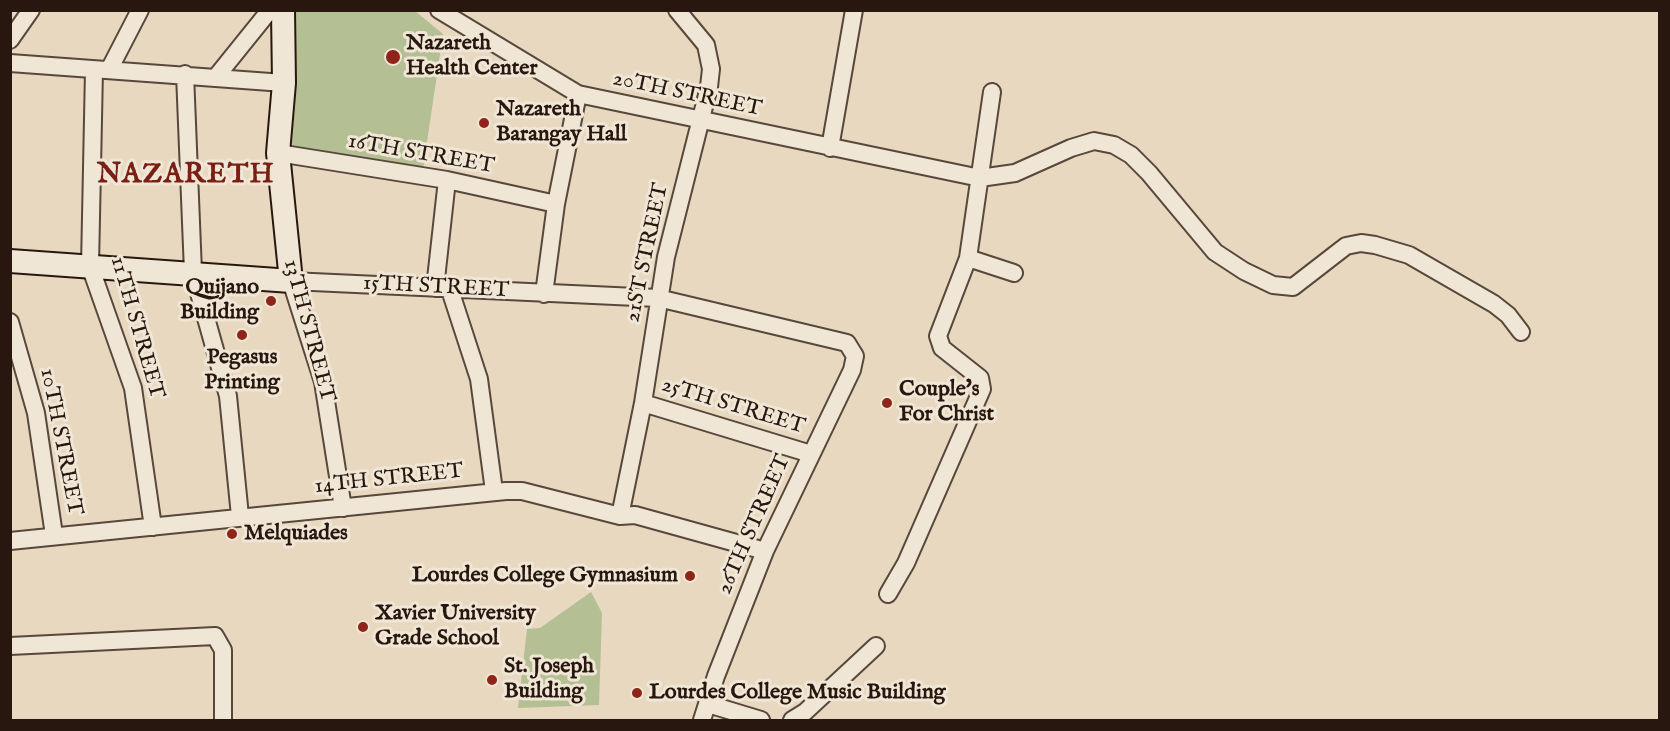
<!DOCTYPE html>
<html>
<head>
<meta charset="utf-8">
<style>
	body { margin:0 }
	#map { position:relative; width:1670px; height:731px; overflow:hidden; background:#e7d8bf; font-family:"IM FELL English",serif }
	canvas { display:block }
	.frame { position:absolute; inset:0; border:12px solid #28170f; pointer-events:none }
</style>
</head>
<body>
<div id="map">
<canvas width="1670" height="731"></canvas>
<div class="frame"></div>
</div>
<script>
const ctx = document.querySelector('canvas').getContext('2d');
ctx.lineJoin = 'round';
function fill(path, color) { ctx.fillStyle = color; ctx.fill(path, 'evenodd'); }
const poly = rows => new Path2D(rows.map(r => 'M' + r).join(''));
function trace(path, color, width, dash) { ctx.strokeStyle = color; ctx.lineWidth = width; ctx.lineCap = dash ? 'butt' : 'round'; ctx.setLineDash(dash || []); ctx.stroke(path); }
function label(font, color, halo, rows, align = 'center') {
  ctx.font = font + ' "IM FELL English",serif'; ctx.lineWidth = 6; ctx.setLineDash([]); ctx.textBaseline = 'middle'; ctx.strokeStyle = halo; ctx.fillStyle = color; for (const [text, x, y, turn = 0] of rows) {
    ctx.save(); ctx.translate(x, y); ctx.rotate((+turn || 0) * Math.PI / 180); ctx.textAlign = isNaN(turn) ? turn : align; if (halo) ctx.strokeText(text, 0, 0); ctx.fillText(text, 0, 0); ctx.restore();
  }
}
const green = poly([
	[292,11,415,11,443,34,423,169,292,147],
	[591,592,602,613,599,705,518,708,527,629,540,628]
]);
const street = poly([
	[439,10,578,94,980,178,1015,173,1071,148,1094,141,1114,145,1131,155,1149,173,1215,252,1244,271,1273,285,1293,287,1346,246,1361,243,1375,245,1409,255,1494,304,1508,315,1521,332],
	[10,40,31,10],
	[10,63,284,83],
	[94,70,90,266,133,388,153,527],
	[109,70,140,10],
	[185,74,193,272,228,396,240,516],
	[216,77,270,10],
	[830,148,854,10],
	[278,153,447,180,556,204],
	[968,258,1014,273],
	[435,288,447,180],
	[450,290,479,379,494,491],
	[544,294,556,204,578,94],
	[10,322,36,413,54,535],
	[643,403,811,454],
	[343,508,323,382,291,281,658,298,847,343,855,356,852,370,765,551,716,676,702,720],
	[620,516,643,403,666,257,709,87,711,69,706,45,677,10],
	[10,541,506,491,522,491,620,516,635,515,765,551],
	[888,594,906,563,982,389,980,378,942,348,938,336,968,258,992,92],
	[10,646,215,636,223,650,223,720],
	[708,704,761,720],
	[792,720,805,712,876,646]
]);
const secondary = poly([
	[10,261,291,281,278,153,284,83,283,10]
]);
const markers = [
	[393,57,8,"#8f2418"],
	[484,123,6,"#8f2418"],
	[271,301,6,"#8f2418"],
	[242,335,6,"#8f2418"],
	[887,403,6,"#8f2418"],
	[232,534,6,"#8f2418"],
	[690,576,6,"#8f2418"],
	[363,627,6,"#8f2418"],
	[492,680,6,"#8f2418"],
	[637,693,6,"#8f2418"]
];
const poiNames = [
	["Nazareth",406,44],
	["Health Center",406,69],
	["Nazareth",496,110],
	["Barangay Hall",496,135],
	["Quijano",259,288,"right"],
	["Building",259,313,"right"],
	["Pegasus",242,358,"center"],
	["Printing",242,383,"center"],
	["Couple's",899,390],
	["For Christ",899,415],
	["Melquiades",244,534],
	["Lourdes College Gymnasium",678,576,"right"],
	["Xavier University",375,614],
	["Grade School",375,639],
	["St. Joseph",504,667],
	["Building",504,692],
	["Lourdes College Music Building",649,693]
];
const streetNames = [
	["20TH STREET",687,95,12],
	["16TH STREET",421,155,10],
	["21ST STREET",648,253,-78],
	["15TH STREET",436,288,3],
	["11TH STREET",136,328,74],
	["13TH STREET",308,331,75],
	["25TH STREET",733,407,17],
	["10TH STREET",60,442,79],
	["14TH STREET",389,480,-6],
	["26TH STREET",755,525,-66]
];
const districtNames = [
	["NAZARETH",186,176]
];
fill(green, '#b4bf93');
trace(street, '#58473b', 20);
trace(secondary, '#28170f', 26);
trace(street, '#efe6d5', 16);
trace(secondary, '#efe6d5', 22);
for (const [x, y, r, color] of markers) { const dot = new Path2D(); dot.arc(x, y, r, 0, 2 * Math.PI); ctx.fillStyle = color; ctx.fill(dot); trace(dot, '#efe6d5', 2); }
label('bold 22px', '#28170f', '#efe6d5', poiNames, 'left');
label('22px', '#28170f', '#efe6d5', streetNames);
ctx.letterSpacing = '1.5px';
label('bold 28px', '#7a1f14', '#efe6d5', districtNames);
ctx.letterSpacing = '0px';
</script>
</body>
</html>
